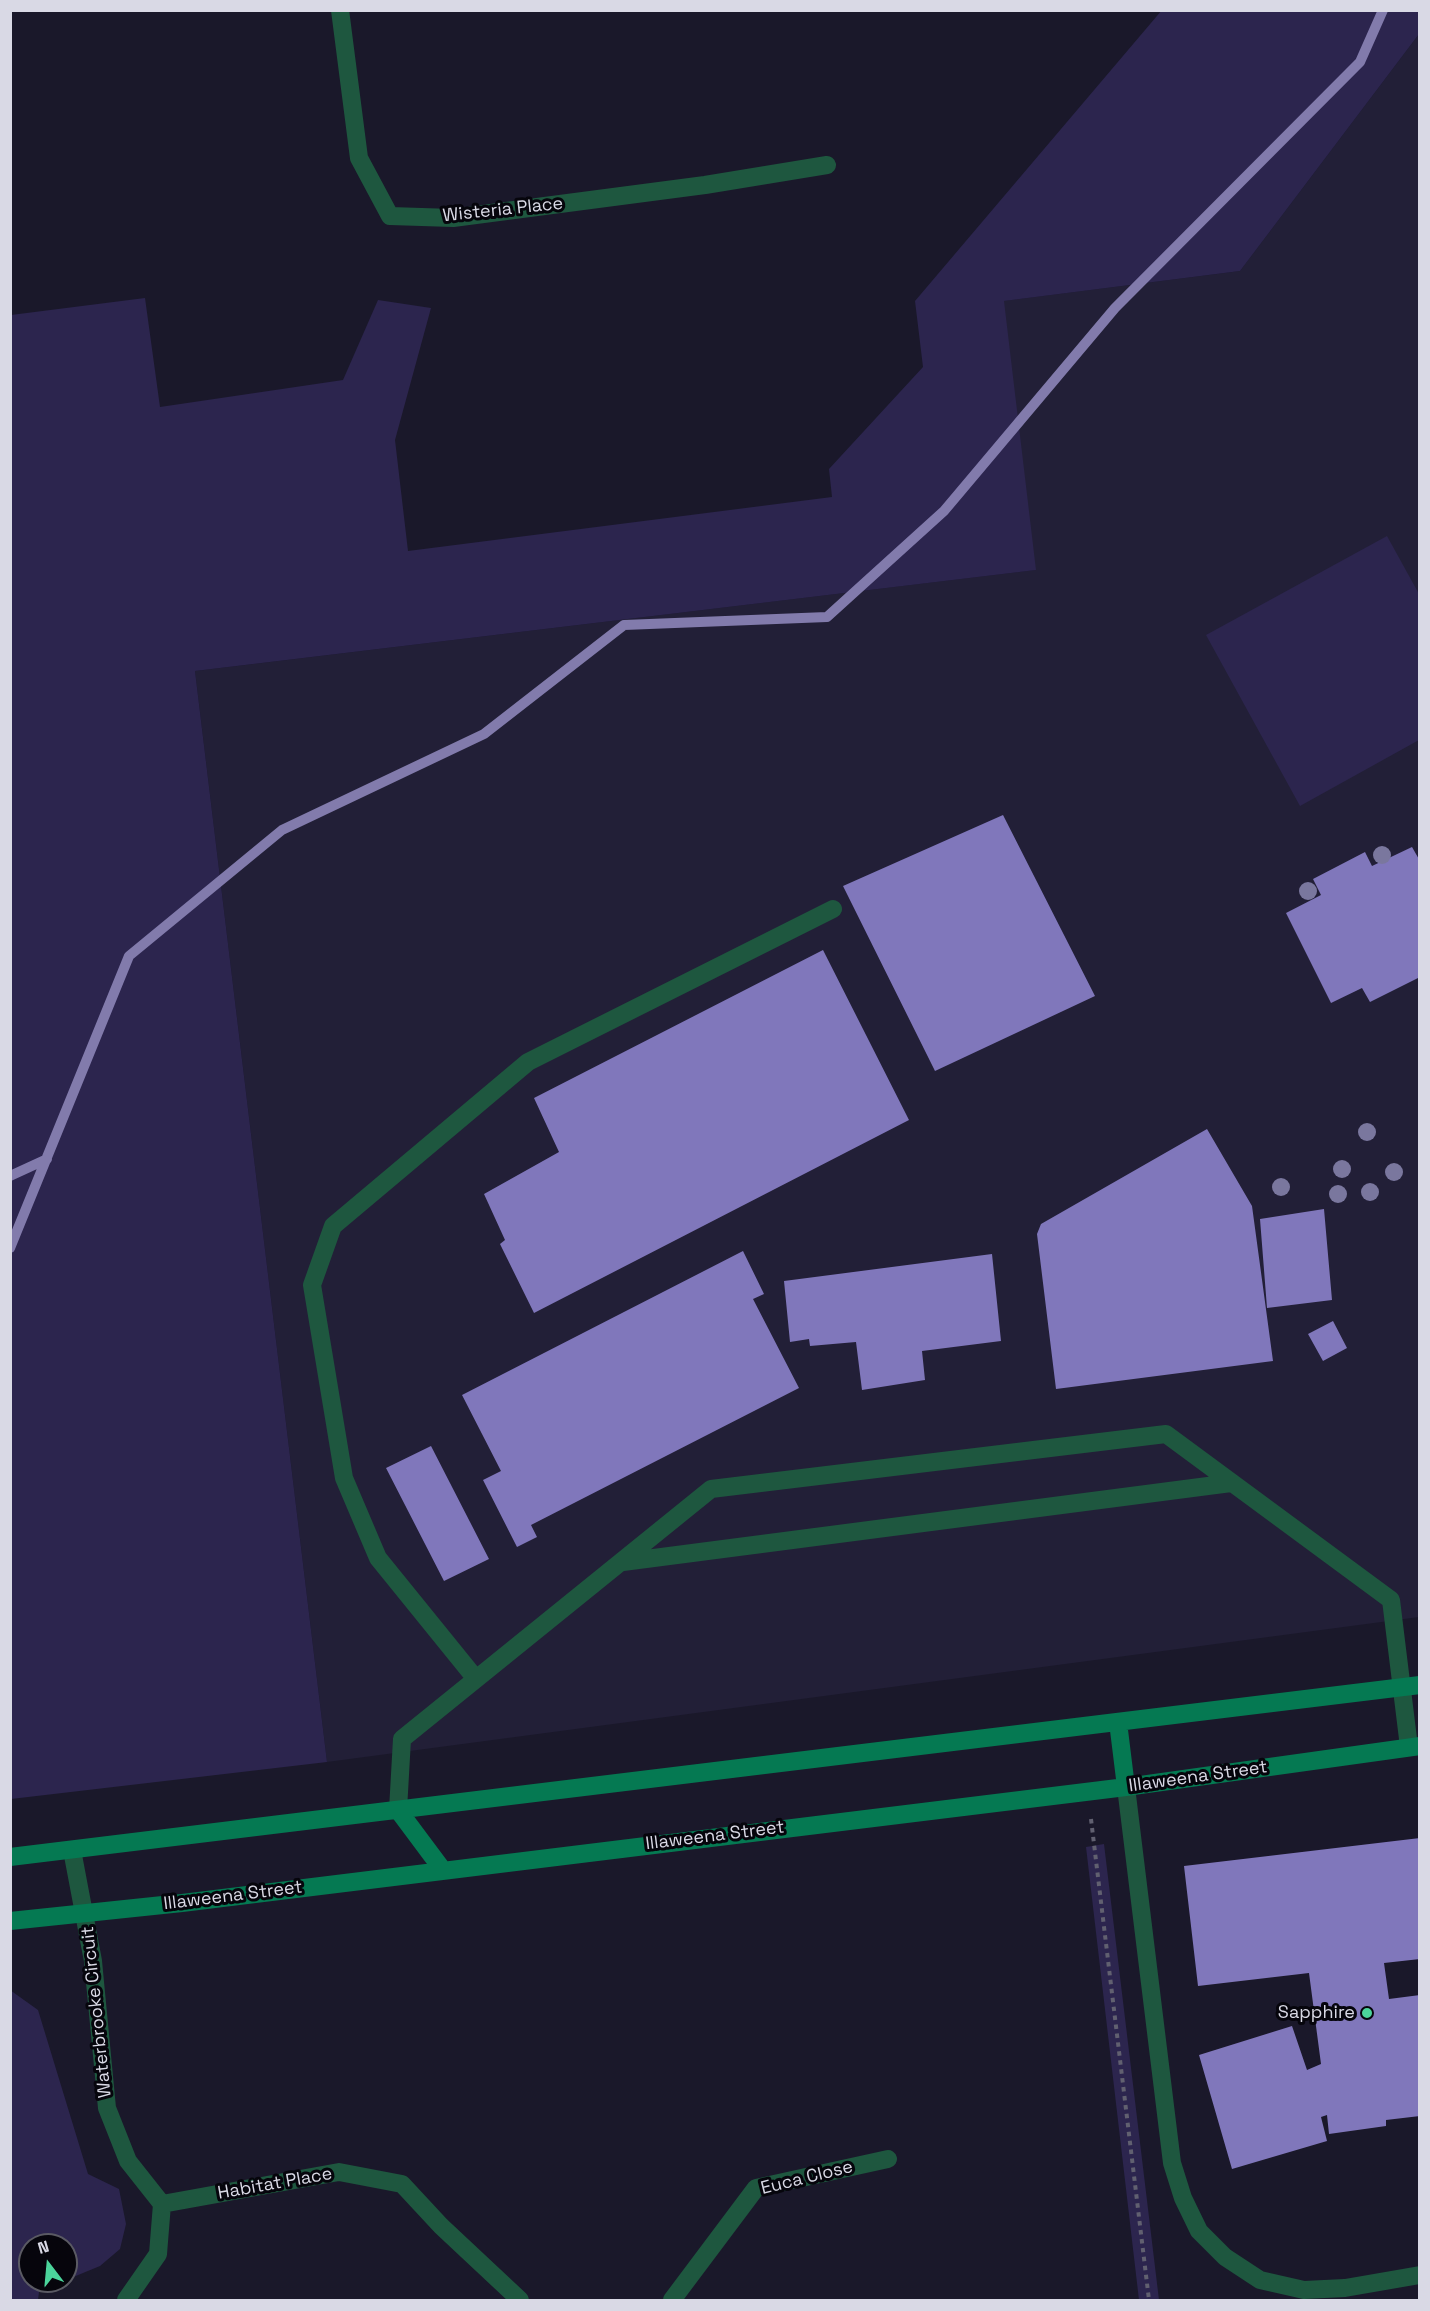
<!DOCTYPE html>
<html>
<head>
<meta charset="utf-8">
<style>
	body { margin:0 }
	#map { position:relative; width:1430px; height:2311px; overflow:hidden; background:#1a182a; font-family:"Space Grotesk",sans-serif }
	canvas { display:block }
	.frame { position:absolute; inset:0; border:12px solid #d9d9e5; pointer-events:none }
	.north { position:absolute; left:18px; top:2233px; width:60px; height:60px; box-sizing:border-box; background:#06050c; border:2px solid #5a5a63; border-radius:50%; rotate:344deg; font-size:16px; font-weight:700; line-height:24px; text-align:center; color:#d9d9e5 }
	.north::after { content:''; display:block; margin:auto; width:21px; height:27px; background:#4bd49b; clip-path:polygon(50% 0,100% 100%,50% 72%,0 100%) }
</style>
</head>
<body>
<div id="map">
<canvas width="1430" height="2311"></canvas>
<div class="frame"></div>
<div class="north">N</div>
</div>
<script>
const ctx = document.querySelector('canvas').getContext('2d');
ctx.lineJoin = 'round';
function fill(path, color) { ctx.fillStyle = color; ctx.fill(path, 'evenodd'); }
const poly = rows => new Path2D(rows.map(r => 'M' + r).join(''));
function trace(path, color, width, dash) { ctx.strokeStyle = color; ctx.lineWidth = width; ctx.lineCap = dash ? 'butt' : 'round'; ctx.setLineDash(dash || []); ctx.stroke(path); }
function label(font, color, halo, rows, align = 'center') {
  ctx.font = font + ' "Space Grotesk",sans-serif'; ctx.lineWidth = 6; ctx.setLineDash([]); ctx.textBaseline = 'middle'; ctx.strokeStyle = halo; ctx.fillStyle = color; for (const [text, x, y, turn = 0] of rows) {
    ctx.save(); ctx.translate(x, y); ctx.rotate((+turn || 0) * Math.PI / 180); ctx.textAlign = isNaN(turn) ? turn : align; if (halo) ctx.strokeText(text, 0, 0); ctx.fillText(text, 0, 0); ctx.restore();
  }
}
const built = poly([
	[1419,34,1419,1617,327,1762,195,671,1035,570,1003,301,1240,271]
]);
const green = poly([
	[1162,10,1419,11,1419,34,1240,271,1004,301,1036,570,195,671,327,1762,11,1799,11,315,145,298,160,407,343,380,378,300,431,308,395,440,408,551,832,497,829,469,923,367,915,301],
	[1387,536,1419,594,1419,740,1300,806,1206,635],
	[1104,1844,1159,2300,1139,2300,1086,1847],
	[10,1990,38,2010,88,2174,119,2189,126,2224,120,2249,100,2266,66,2280,66,2245,30,2245,30,2281,64,2281,39,2292,38,2300,11,2300]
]);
const stream = poly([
	[10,1176,47,1159],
	[10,1248,129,956,282,830,484,734,624,625,827,617,944,511,1115,308,1360,62,1383,10]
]);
const building = poly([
	[1003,815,1095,996,935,1071,843,886],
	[1412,847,1420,861,1420,977,1370,1002,1362,988,1331,1003,1286,913,1321,895,1313,879,1365,852,1372,866],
	[823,950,909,1120,534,1313,500,1244,505,1240,484,1194,559,1152,534,1098],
	[1207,1129,1252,1206,1273,1361,1056,1389,1037,1234,1041,1224],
	[1324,1209,1332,1300,1267,1308,1260,1219],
	[743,1251,764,1294,753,1299,799,1388,531,1525,537,1537,517,1547,483,1480,501,1471,462,1395],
	[992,1254,1001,1341,922,1351,925,1380,862,1390,856,1342,810,1346,809,1339,790,1342,784,1281],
	[1333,1321,1347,1348,1323,1361,1308,1334],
	[431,1446,489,1559,444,1581,386,1468],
	[1420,1838,1420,1959,1384,1963,1389,1999,1420,1995,1420,2116,1386,2120,1386,2126,1329,2134,1327,2115,1321,2117,1327,2141,1232,2169,1199,2055,1292,2026,1307,2070,1321,2064,1309,1973,1198,1986,1184,1866]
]);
const path = poly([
	[1091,1819,1149,2300]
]);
const service = poly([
	[623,1562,1231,1483],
	[476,1679,378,1558,344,1478,312,1285,333,1226,528,1062,833,909],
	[1126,1787,1172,2163,1183,2198,1199,2231,1225,2257,1260,2280,1304,2290,1345,2288,1420,2275],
	[398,1810,402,1739,711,1489,1166,1434,1391,1600,1409,1747]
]);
const minor = poly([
	[340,10,359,158,390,216,453,218,705,185,827,165],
	[72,1850,93,1961,107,2108,128,2161,162,2204,158,2254,126,2300],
	[162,2204,339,2172,402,2184,441,2226,520,2300],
	[672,2300,756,2188,888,2159]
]);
const secondary = poly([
	[1118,1722,1126,1787],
	[398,1810,442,1869],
	[10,1857,1420,1685],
	[10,1921,182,1903,1126,1787,1420,1746]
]);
const trees = [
	[1382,855],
	[1308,891],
	[1367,1132],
	[1342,1169],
	[1394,1172],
	[1281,1187],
	[1370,1192],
	[1338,1194]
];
const markers = [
	[1367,2013,6,"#4bd49b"]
];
const streetNames = [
	["Wisteria Place",503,210,-6],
	["Illaweena Street",1198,1777,-8],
	["Illaweena Street",715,1836,-7],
	["Illaweena Street",233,1896,-7],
	["Waterbrooke Circuit",97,2012,-96],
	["Euca Close",807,2178,-14],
	["Habitat Place",275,2184,-10]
];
const poiNames = [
	["Sapphire",1355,2013]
];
fill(built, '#221f37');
fill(green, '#2c254e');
trace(stream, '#827bac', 10);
fill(building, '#8077bb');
trace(path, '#616070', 4, [4.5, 4.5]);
trace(service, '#1e573f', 18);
trace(minor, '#1e573f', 18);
trace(secondary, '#057952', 18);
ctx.fillStyle = '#7a779e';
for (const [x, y] of trees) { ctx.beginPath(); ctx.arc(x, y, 9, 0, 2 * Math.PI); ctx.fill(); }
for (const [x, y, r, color] of markers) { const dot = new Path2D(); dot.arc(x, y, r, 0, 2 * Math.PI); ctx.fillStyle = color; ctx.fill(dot); trace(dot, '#06050c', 2); }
label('18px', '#d9d9e5', '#06050c', streetNames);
label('18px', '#d9d9e5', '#06050c', poiNames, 'right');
</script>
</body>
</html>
